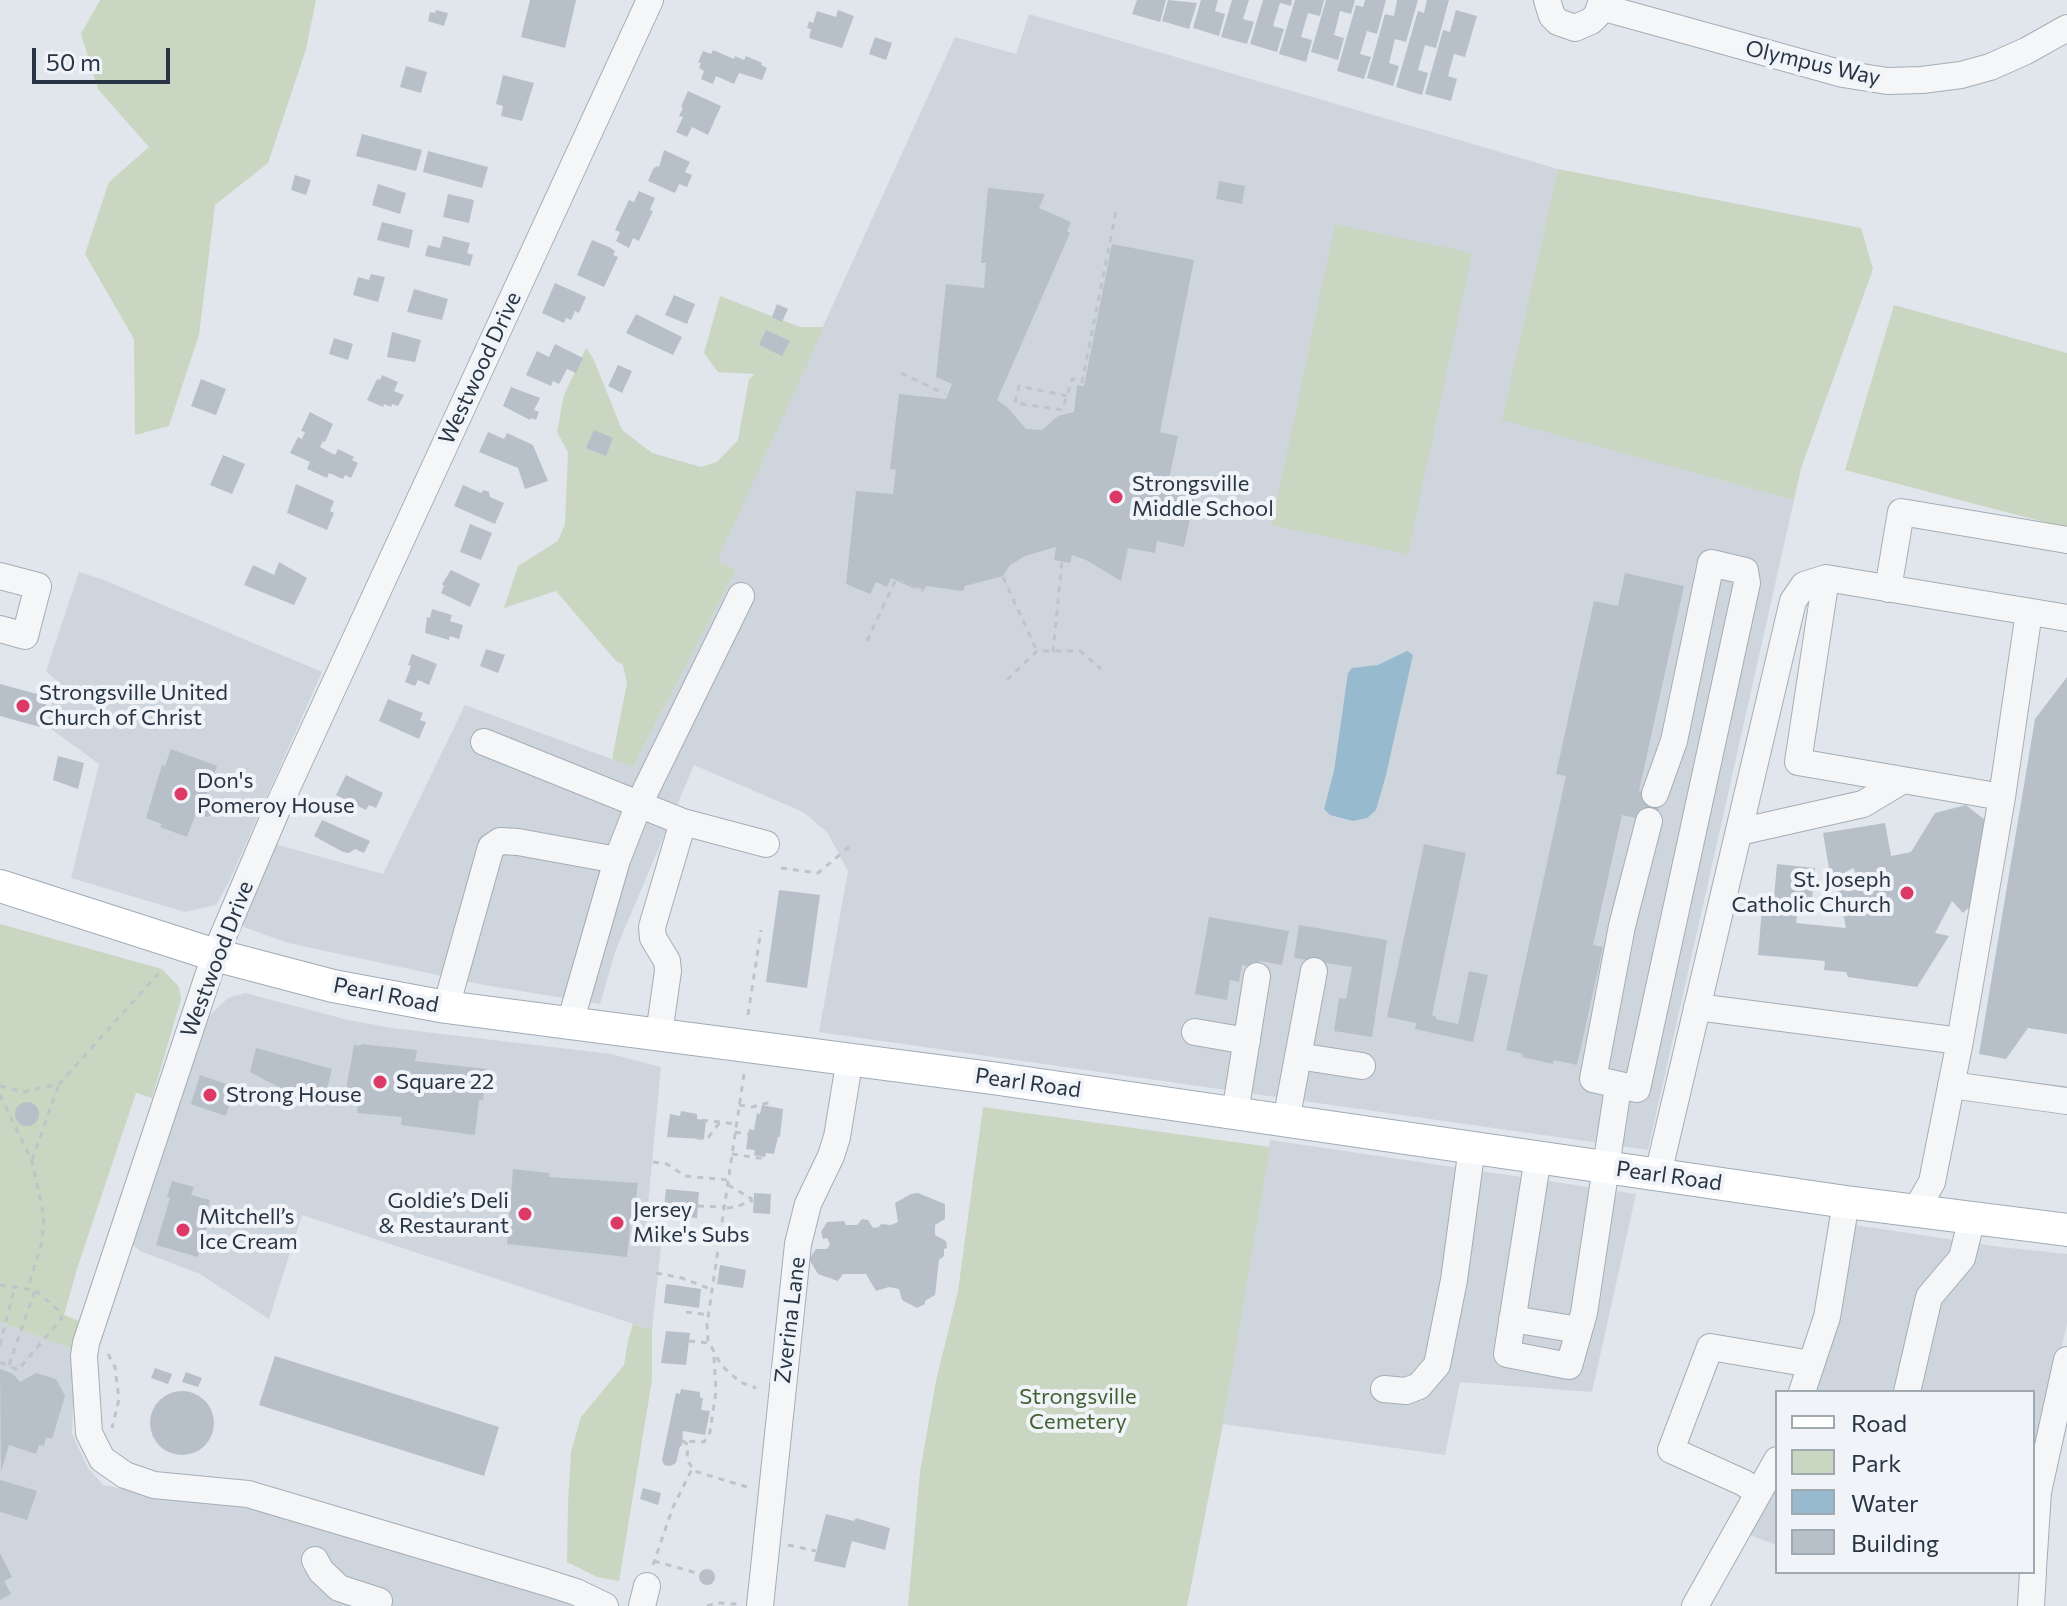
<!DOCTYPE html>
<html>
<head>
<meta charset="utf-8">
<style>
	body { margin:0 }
	#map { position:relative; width:2067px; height:1606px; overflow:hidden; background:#e0e6eb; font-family:Commissioner,sans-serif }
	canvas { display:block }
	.legend { position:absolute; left:1775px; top:1390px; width:260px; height:184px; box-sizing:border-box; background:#f0f4f8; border:2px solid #a0a8b0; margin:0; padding:10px 14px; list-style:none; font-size:24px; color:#273544 }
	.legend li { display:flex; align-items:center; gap:16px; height:40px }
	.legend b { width:40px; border:2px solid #a0a8b0 }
	.scale { position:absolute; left:32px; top:48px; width:138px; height:36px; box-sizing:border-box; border:4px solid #273544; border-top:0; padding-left:10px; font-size:24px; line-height:28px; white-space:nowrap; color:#273544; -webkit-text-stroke:6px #f0f4f8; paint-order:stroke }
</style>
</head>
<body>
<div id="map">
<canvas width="2067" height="1606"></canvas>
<ul class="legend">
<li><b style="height:10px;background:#fff"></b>Road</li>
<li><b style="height:22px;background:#c9d6c1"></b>Park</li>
<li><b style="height:22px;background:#98bace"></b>Water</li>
<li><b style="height:22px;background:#b7c0c9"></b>Building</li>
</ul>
<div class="scale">50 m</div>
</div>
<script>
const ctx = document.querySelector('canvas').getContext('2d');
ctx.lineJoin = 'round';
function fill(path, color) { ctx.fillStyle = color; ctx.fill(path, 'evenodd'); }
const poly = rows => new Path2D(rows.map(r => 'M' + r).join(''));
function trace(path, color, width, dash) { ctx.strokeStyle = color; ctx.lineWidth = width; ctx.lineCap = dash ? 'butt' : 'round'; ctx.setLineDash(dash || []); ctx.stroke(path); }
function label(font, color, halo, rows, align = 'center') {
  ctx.font = font + ' Commissioner,sans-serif'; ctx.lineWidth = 8; ctx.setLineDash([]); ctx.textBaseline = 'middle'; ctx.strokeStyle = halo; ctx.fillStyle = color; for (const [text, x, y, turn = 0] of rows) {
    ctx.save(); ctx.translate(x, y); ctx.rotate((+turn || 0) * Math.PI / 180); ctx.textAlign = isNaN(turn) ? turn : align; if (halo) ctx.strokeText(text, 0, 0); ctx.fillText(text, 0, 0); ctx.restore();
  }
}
const built = poly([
	[1029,14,1558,169,1503,419,1794,500,1648,1150,819,1032,848,871,827,832,803,812,694,765,616,949,600,1004,484,985,288,943,244,927,241,915,271,843,383,874,465,705,633,767,736,570,716,561,955,37,1016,54],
	[79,572,104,580,322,672,228,884,216,905,185,912,71,878,99,764,47,726,57,681,46,671],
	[245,993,348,1020,392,1028,611,1054,661,1067,646,1226,663,1228,652,1330,302,1215,269,1319,200,1274,140,1251,132,1244,208,1017,228,998],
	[1270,1140,1636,1194,1592,1392,1460,1382,1445,1455,1223,1424],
	[1855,1225,2000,1247,2067,1254,2067,1324,2040,1439,2033,1437,2033,1392,1811,1392],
	[0,1322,75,1350,72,1434,88,1468,103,1485,150,1494,257,1502,584,1606,0,1606],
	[1777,1474,1777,1545,1746,1534]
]);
const green = poly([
	[100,0,316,0,306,49,268,163,215,205,199,335,169,426,135,435,134,339,85,254,109,182,149,147,98,89,81,34],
	[1558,169,1861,228,1873,269,1801,468,1794,500,1502,420],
	[1335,224,1472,253,1408,554,1272,525],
	[720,296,800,327,824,327,717,561,736,570,633,767,612,759,627,683,623,665,616,661,556,591,504,608,518,566,558,541,565,524,568,452,557,432,564,395,586,348,593,358,622,430,652,453,701,467,717,462,738,440,749,379,755,374,718,372,704,353],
	[1894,305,2067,353,2067,528,1845,470],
	[0,924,162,969,179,987,181,999,152,1098,136,1093,77,1269,64,1315,77,1320,79,1323,75,1350,0,1322],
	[983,1107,1270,1147,1223,1424,1187,1606,908,1606,920,1472,936,1381,958,1291],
	[633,1324,652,1330,652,1380,619,1581,597,1577,567,1562,568,1503,571,1452,581,1417,624,1365,628,1341]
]);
const water = poly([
	[1407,651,1413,655,1386,775,1376,810,1367,818,1353,821,1330,815,1324,809,1334,771,1348,673,1352,668,1378,665]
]);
const building = poly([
	[530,0,576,0,565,48,521,37],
	[1137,0,1166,0,1160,22,1132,14],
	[1168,0,1197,3,1189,29,1162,21],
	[1201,0,1218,0,1215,11,1225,14,1219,36,1193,28],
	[1232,0,1249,0,1243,19,1254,22,1247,44,1221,37],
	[1263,0,1292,0,1291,6,1280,3,1273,26,1284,29,1277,52,1250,44],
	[1295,0,1324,0,1320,16,1308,13,1301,37,1312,40,1306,62,1279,54],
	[1326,0,1355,0,1351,14,1340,11,1334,35,1344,38,1338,60,1311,52],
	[1365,0,1386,0,1377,34,1367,31,1360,54,1371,57,1364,79,1337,71,1356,5,1363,7],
	[1397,0,1418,0,1406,42,1395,39,1389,63,1399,66,1393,86,1367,78,1385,14,1394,16],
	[1427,0,1449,0,1436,48,1425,45,1418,70,1428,73,1422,95,1396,87,1418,11,1424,13],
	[436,10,448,13,444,26,428,21,430,12,435,13],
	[838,10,854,16,842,48,809,38,811,29,807,28,809,21,813,23,817,11,836,17],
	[1456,10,1477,16,1465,57,1454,54,1448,76,1457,79,1451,101,1425,94,1443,30,1450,32],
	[875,37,892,43,886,60,869,54],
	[713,50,734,59,735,56,744,60,746,56,762,63,761,65,767,68,762,80,739,73,734,84,716,76,713,84,701,79,704,71,699,68,701,63,698,62,703,51,711,54],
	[406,66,427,72,421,93,400,87],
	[503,75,534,83,522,121,501,116,503,106,496,104],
	[688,91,721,106,708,135,692,127,687,137,676,132,683,117,679,116,683,108,681,107],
	[362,134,422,150,416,171,356,156],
	[664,150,690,162,685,172,692,175,687,187,679,184,675,193,648,181,653,169,657,166,659,167],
	[428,151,488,167,482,188,423,172],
	[295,175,311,180,306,195,291,190],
	[1219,181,1245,186,1242,204,1216,199],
	[378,184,406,193,400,214,372,205],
	[988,188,1045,194,1039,208,1071,222,1067,231,1070,233,997,400,1007,407,1026,429,1042,430,1058,416,1074,412,1077,385,1084,386,1112,244,1194,260,1160,432,1178,436,1168,484,1196,490,1184,547,1157,541,1155,553,1128,548,1121,581,1086,560,1072,555,1070,563,1054,560,1056,547,1025,556,1010,565,1003,576,965,586,963,591,926,586,925,590,915,587,915,589,891,578,887,587,876,582,870,594,846,584,856,491,893,494,896,470,890,469,899,394,946,399,952,384,936,377,946,284,984,288,986,263,981,263],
	[639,191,655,198,650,210,653,211,639,241,633,238,629,248,616,241,620,232,615,230,629,200,634,202],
	[448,194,474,200,469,223,443,217],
	[382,222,413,230,409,248,377,240],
	[443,236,470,243,467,253,473,255,470,266,425,256,428,245,440,248],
	[592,240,609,247,615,251,613,255,618,257,604,287,577,275],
	[371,274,385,277,378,302,353,295,358,277,369,280],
	[555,283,586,297,579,313,575,311,571,320,566,318,564,323,542,313],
	[414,289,448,299,442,320,407,312],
	[674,295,695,304,687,324,665,315],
	[777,304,788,309,782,322,772,317],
	[636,314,682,337,673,355,626,333],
	[766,330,790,341,782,356,759,345],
	[392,332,421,340,415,362,387,357],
	[334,338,353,344,348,360,329,354],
	[555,344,583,358,576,373,567,369,559,384,553,381,551,386,526,375,537,351,549,357],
	[618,365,632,371,622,393,608,386],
	[382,375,398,382,394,391,404,395,398,406,392,404,391,407,384,404,383,407,367,400,377,379,380,380],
	[201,379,226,389,216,415,191,406],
	[511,387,540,398,534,410,539,412,536,420,531,418,530,420,503,406],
	[310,412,333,424,325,442,323,441,320,447,335,455,338,449,354,457,352,460,358,463,351,478,345,475,343,479,329,473,327,478,307,469,310,462,290,453,298,437,302,439,305,432,301,431],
	[594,430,613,438,606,456,586,448],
	[488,432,504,439,507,433,533,445,548,481,525,489,518,468,479,452],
	[223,455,245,464,232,494,210,485],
	[296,484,334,501,330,511,334,513,327,530,287,513],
	[463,485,481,493,484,490,489,492,490,497,504,503,495,524,454,506],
	[470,524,492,533,481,560,460,552],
	[279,562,307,578,294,605,244,585,253,565,274,575],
	[451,570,480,584,470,607,441,593,444,586,442,584],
	[1625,573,1684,586,1639,791,1661,795,1656,822,1622,815,1593,945,1603,947,1577,1065,1554,1060,1553,1064,1522,1057,1523,1054,1506,1050,1566,776,1556,774,1594,601,1618,606],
	[432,609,452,615,450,621,463,625,459,639,450,636,449,640,425,633,427,617,430,618],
	[486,649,505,655,498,673,480,666],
	[412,654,437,664,429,685,418,680,415,686,405,682,411,666,408,665],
	[2067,677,2067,1034,2028,1028,2006,1059,1979,1054,2035,719],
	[0,684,48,697,40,727,0,716],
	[388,699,423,713,420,720,426,722,419,739,379,721],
	[171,749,217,766,206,796,214,798,217,805,214,813,207,817,199,814,199,817,195,816,187,837,160,827,162,824,146,818,162,765,165,766],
	[58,756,84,763,78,789,53,780],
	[346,775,383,793,376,808,369,805,366,810,336,795],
	[1966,805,1985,820,1975,902,1963,913,1952,901,1935,933,1949,936,1917,987,1848,977,1846,972,1824,970,1825,961,1758,955,1763,897,1774,898,1777,864,1815,868,1811,909,1798,908,1796,923,1846,928,1838,889,1862,884,1853,868,1831,880,1823,833,1885,823,1891,856,1911,852,1935,813],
	[322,820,370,841,364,853,355,849,349,853,343,852,314,836],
	[1424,844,1466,853,1432,1015,1436,1017,1436,1019,1458,1024,1469,971,1488,975,1473,1042,1415,1029,1416,1023,1387,1017],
	[779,890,820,895,807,988,766,982],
	[1209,917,1289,931,1282,965,1260,961,1258,968,1242,965,1239,982,1230,980,1227,1000,1195,994],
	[1299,925,1387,940,1372,1037,1334,1031,1339,998,1346,999,1352,967,1294,958],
	[361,1044,417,1050,415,1061,487,1069,483,1100,479,1100,475,1135,401,1125,402,1117,357,1113,359,1096,345,1095,354,1045,361,1046],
	[256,1048,332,1069,323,1106,303,1100,250,1072],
	[200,1075,235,1087,226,1116,191,1104],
	'15 1114a12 12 0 1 1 24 0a12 12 0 1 1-24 0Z',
	[762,1105,783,1109,780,1137,778,1137,774,1154,766,1153,765,1157,754,1155,755,1150,746,1149,749,1129,754,1130,757,1113,760,1114],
	[681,1111,697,1114,697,1119,706,1120,704,1139,667,1137,670,1114,680,1116],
	[513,1169,549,1173,549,1177,638,1183,636,1198,633,1197,627,1257,507,1244],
	[172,1181,194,1187,191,1195,210,1200,207,1214,210,1215,198,1257,156,1245,170,1198,167,1197],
	[666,1189,699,1192,697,1218,663,1216],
	[754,1193,771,1194,770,1214,753,1213],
	[918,1193,945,1204,945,1219,935,1225,935,1235,946,1241,947,1248,944,1249,944,1256,939,1260,935,1295,925,1301,925,1304,917,1308,902,1300,899,1289,889,1287,876,1291,866,1274,843,1274,838,1281,818,1274,809,1259,816,1249,827,1249,830,1244,827,1238,823,1239,821,1232,827,1222,844,1221,846,1225,857,1225,862,1219,868,1220,873,1228,879,1227,881,1224,891,1225,898,1222,895,1203,911,1194],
	[720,1265,746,1270,743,1288,717,1284],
	[666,1284,701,1289,699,1308,664,1303],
	[666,1331,690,1333,686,1365,661,1363],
	[275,1356,499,1427,484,1476,259,1405],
	[155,1368,172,1374,168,1384,151,1378],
	[0,1369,13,1374,20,1382,36,1373,56,1379,65,1396,52,1439,46,1437,44,1446,39,1445,36,1454,9,1445,1,1472],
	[186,1372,202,1378,198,1387,182,1382],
	[681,1389,700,1392,700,1398,703,1398,701,1410,710,1411,705,1435,683,1431,682,1446,680,1446,676,1463,670,1466,664,1465,662,1460,676,1393,680,1394],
	'150 1423a32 32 0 1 1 64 0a32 32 0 1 1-64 0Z',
	[0,1480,37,1491,27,1520,0,1512],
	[643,1488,661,1493,658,1505,640,1499],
	[826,1514,854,1521,856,1518,890,1528,885,1550,852,1541,845,1568,814,1561],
	[0,1553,12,1577,4,1581,11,1594,0,1600],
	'699 1577a8 8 0 1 1 16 0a8 8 0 1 1-16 0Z'
]);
const path = poly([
	[901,373,945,394],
	[1067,396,1019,386,1015,403,1062,410,1067,396,1072,379,1082,382,1117,207],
	[1003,577,1037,651],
	[867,641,896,579,923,591],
	[1053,652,1062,561],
	[1007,680,1037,651,1080,651,1101,669],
	[781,868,818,873,849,847],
	[748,1015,761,930],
	[744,1074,707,1324,708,1340,721,1365,740,1382,756,1388],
	[0,1086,23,1092,59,1084,158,974],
	[0,1095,32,1161,44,1217,42,1242,28,1288],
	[739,1105,752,1107,767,1103,766,1106],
	[702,1120,736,1124],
	[735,1132,748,1134],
	[697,1138,707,1139,721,1121],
	[732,1154,766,1159],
	[32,1160,59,1084],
	[653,1162,667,1164,685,1176,728,1180],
	[728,1185,752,1199],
	[698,1206,725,1207],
	[727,1208,736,1207,753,1200],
	[656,1273,682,1278,713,1290],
	[0,1285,35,1290,57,1309,62,1318,18,1370,0,1362],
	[686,1312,709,1315],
	[689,1341,709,1343],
	[0,1345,15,1286],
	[108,1354,115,1367,119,1399,112,1428],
	[714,1357,716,1391,710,1432,704,1442,683,1441,688,1445,687,1459,694,1471,747,1487],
	[9,1365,35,1290],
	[788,1545,816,1551],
	[654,1561,700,1574],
	[653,1565,673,1507,692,1469],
	[707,1606,716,1603,739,1604]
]);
const minor = poly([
	[1547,0,1552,16,1558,22,1575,28,1591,21,1597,15,1602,0],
	[1601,7,1843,74,1887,81,1922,80,1961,75,1990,67,2026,51,2067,28],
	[0,576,38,586,25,636,0,629],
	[1826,578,1798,762,2002,797],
	[1888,589,1901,512,2067,540],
	[484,742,683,822,766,844],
	[1649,821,1622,926,1593,1079,1637,1089,1747,583,1745,571,1711,563,1674,741,1655,794],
	[1739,832,1863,804,1903,780],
	[446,1007,491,847,500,841,518,842,617,860],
	[1697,1007,1960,1041,1932,1182,1916,1210],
	[570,1023,617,860,639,804,741,596],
	[660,1027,668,971,667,961,653,938,652,927,683,822],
	[1195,1032,1247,1041],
	[1960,1041,2002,797,2029,612],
	[1298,1056,1362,1066],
	[1951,1085,2067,1101],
	[1235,1113,1257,976],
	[1286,1121,1314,971],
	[1538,1157,1507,1354,1569,1366,1584,1313,1618,1087],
	[1658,1174,1793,601,1804,585,1826,578,2067,618],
	[1512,1319,1579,1330],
	[1384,1389,1406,1391,1419,1386,1437,1365,1454,1280,1472,1147],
	[1802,1392,1827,1317,1846,1202],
	[1907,1392,1929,1297,1962,1258,1972,1218],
	[1758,1493,1744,1483,1671,1450,1710,1347,1811,1364],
	[315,1560,321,1571,339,1588,379,1601],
	[2033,1569,2038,1492,2067,1360],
	[605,1606,576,1592,545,1582,248,1494,154,1485,125,1475,102,1459,89,1433,84,1356,86,1343,215,955,278,807,650,0],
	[642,1606,647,1586],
	[760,1606,798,1244,808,1204,831,1156,837,1137,850,1058],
	[1695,1606,1777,1460],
	[2031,1606,2033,1572]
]);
const major = poly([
	[0,886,215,955,333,986,446,1007,992,1078,1846,1202,2067,1230]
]);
const markers = [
	[1116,497,8,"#dc3967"],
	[23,706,8,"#dc3967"],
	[181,794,8,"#dc3967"],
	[1907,893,8,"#dc3967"],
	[380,1082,8,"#dc3967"],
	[210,1095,8,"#dc3967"],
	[525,1214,8,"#dc3967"],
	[617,1223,8,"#dc3967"],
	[183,1230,8,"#dc3967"]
];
const streetNames = [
	["Olympus Way",1813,63,13],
	["Westwood Drive",480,368,-65],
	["Westwood Drive",217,959,-69],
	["Pearl Road",386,995,11],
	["Pearl Road",1028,1083,8],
	["Pearl Road",1669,1176,8],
	["Zverina Lane",790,1320,-83]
];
const poiNames = [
	["Strongsville",1132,484],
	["Middle School",1132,509],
	["Strongsville United",39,693],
	["Church of Christ",39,718],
	["Don's",197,781],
	["Pomeroy House",197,806],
	["St. Joseph",1891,880,"right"],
	["Catholic Church",1891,905,"right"],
	["Square 22",396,1082],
	["Strong House",226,1095],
	["Goldie’s Deli",509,1201,"right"],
	["& Restaurant",509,1226,"right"],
	["Jersey",633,1210],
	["Mike's Subs",633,1235],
	["Mitchell’s",199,1217],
	["Ice Cream",199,1242]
];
const parkNames = [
	["Strongsville",1078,1397],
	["Cemetery",1078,1422]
];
fill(built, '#ced5dd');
fill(green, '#c9d6c1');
fill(water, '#98bace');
fill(building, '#b7c0c9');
trace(minor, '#a5adb6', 28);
trace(major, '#9eacb8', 34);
trace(path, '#bfc4c9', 3, [6, 6]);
trace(minor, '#f4f6f8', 26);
trace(major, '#fff', 32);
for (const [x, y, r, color] of markers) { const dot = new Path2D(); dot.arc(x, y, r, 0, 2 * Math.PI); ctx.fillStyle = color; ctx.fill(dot); trace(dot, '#f0f4f8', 3); }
label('22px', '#273544', '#f0f4f8', streetNames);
label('22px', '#273544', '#f0f4f8', poiNames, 'left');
label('22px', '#426133', '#f0f4f8', parkNames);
</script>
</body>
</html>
